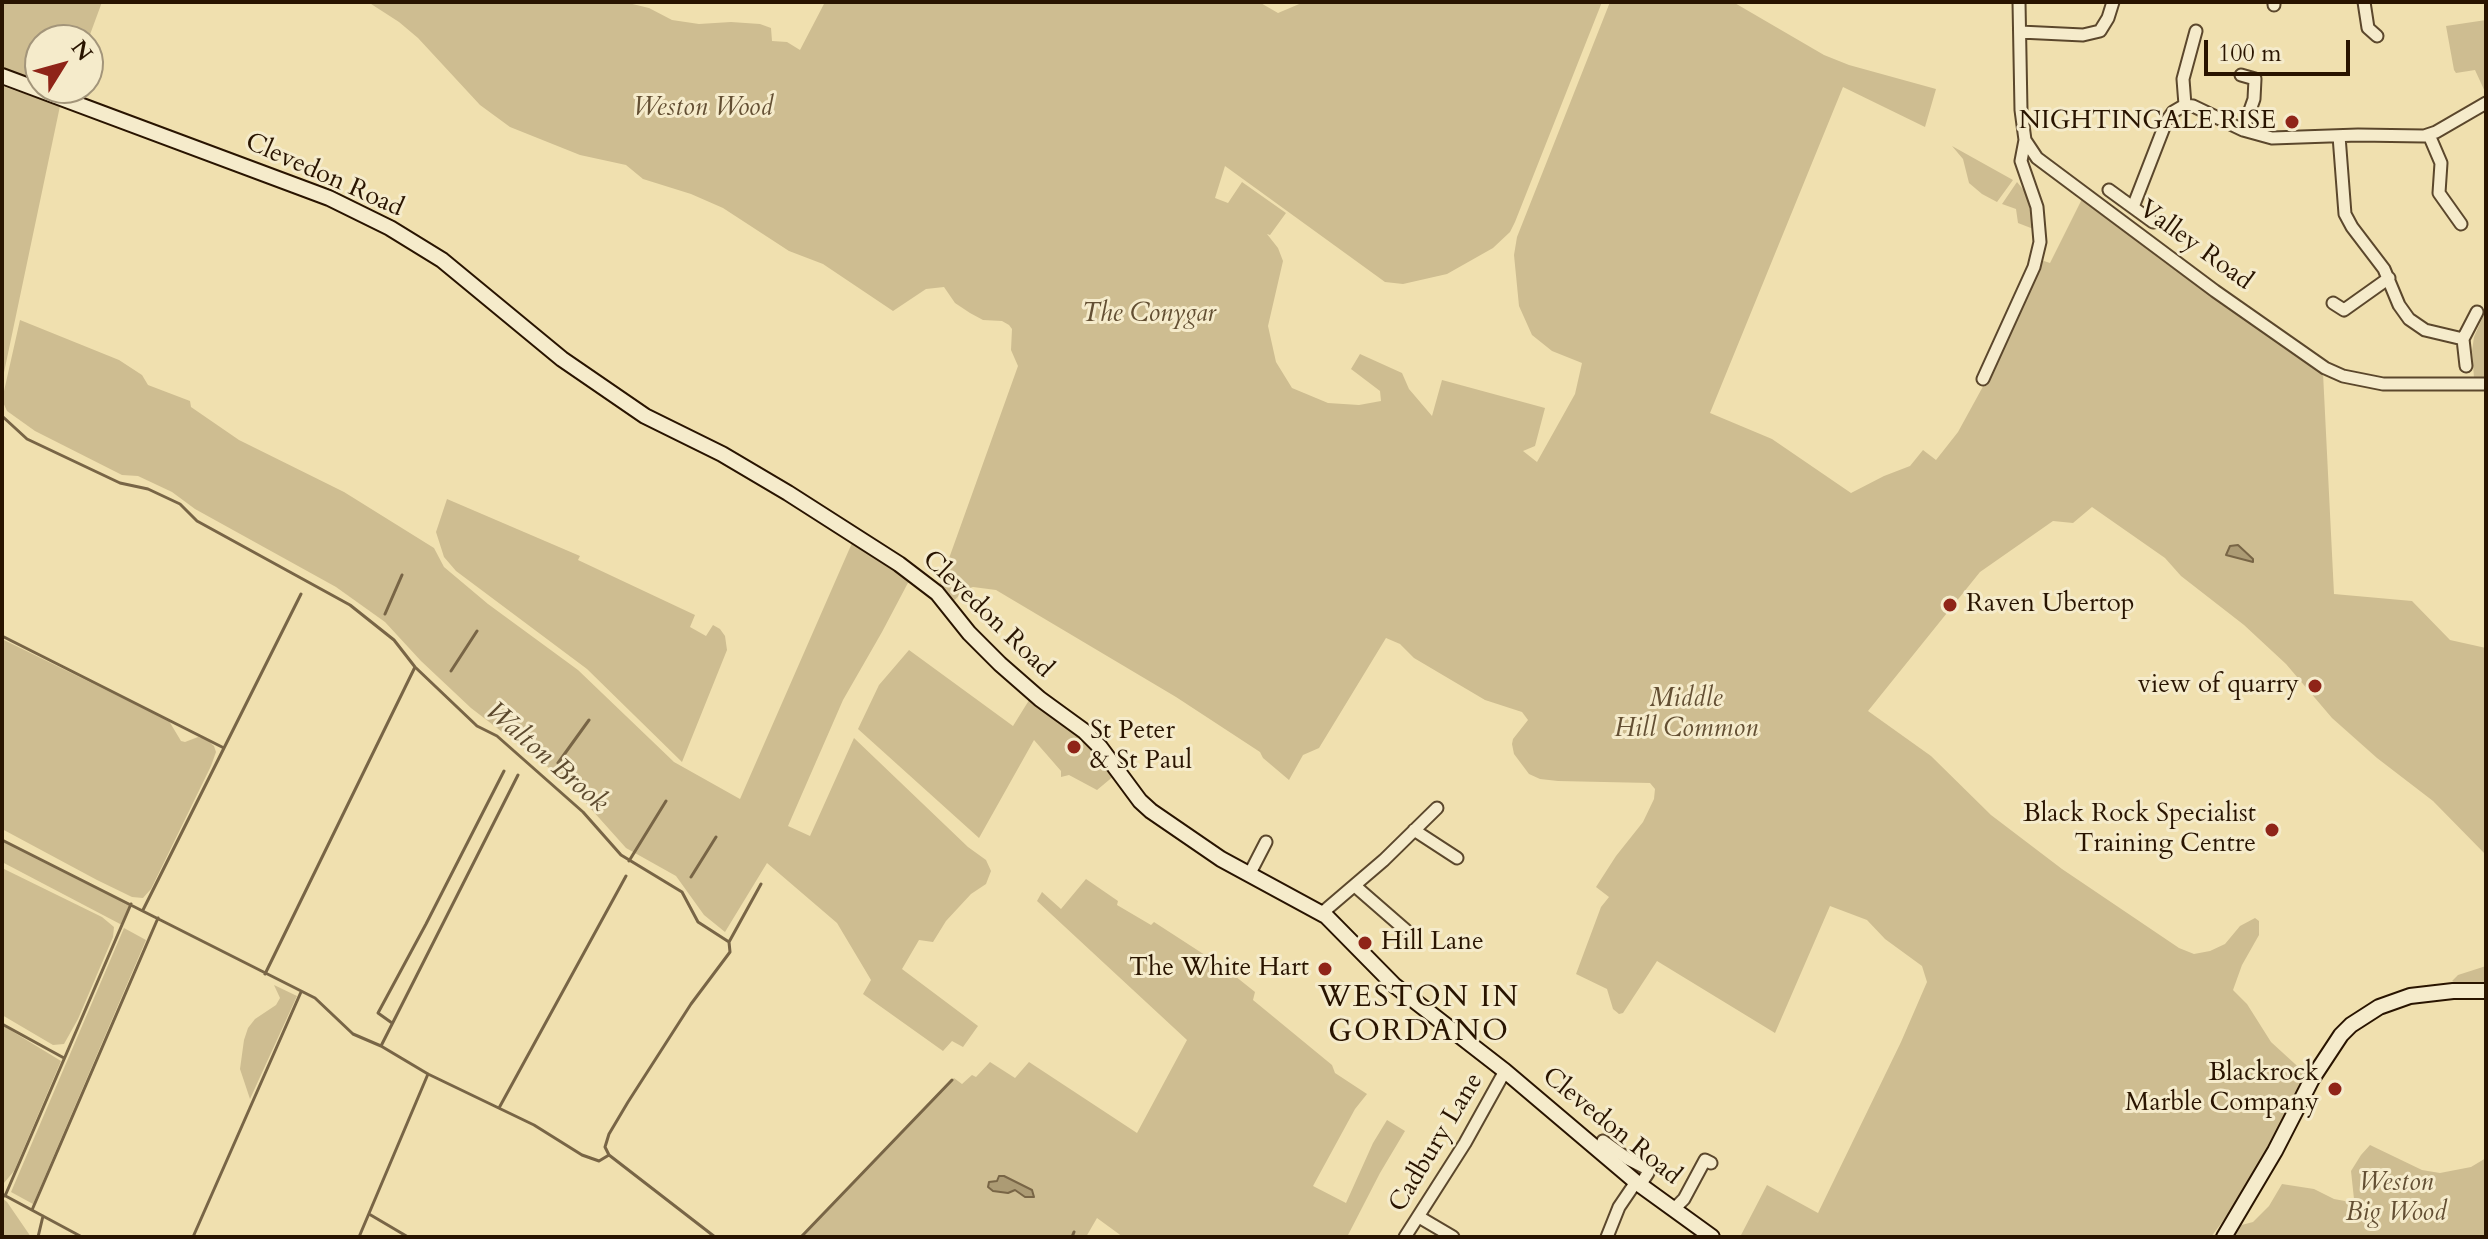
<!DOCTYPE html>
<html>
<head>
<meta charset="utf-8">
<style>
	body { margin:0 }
	#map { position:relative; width:2488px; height:1239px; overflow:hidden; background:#f0e0af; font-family:Cardo,serif }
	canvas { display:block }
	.frame { position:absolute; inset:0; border:4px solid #291400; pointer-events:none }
	.north { position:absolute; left:24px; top:24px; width:80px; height:80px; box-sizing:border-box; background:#f5ebcb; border:2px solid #a3957a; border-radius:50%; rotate:53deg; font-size:22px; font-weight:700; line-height:32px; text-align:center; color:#291400 }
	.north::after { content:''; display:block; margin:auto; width:28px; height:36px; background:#8f2418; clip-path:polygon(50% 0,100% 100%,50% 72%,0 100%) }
	.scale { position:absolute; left:2204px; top:40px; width:146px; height:36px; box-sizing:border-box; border:4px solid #291400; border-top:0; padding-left:10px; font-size:24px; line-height:28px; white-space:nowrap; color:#291400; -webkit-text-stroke:6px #f5ebcb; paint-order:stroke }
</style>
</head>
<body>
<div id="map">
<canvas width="2488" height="1239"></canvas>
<div class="frame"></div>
<div class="north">N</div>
<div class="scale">100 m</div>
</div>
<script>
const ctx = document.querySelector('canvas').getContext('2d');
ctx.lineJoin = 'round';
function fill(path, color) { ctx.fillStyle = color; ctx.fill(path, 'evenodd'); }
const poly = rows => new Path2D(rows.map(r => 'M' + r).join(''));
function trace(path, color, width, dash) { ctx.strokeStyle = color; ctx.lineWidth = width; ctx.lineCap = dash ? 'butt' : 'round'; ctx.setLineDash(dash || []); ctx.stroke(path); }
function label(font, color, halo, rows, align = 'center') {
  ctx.font = font + ' Cardo,serif'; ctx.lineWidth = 6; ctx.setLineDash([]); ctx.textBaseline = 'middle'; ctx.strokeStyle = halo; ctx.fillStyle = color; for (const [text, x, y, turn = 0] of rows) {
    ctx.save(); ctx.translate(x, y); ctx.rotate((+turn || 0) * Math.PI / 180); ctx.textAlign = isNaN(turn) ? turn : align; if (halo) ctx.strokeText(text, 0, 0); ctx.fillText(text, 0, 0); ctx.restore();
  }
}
const green = poly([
	[2,2,102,2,88,40,40,40,40,83,2,70],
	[368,2,624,2,649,8,672,20,699,24,731,22,760,24,771,28,772,41,787,42,800,50,825,2,1259,2,1278,13,1304,2,1602,2,1515,222,1510,232,1493,248,1447,274,1403,284,1385,282,1225,166,1215,198,1228,203,1242,182,1286,213,1270,235,1267,234,1278,248,1283,261,1268,326,1276,362,1292,388,1328,403,1359,405,1381,401,1380,391,1351,369,1360,354,1402,373,1409,389,1432,416,1442,380,1545,408,1535,446,1523,451,1537,462,1575,394,1582,363,1552,351,1532,335,1519,306,1514,255,1517,237,1610,2,1733,2,1824,55,1849,65,1936,89,1925,127,1843,87,1710,413,1772,439,1851,493,1884,476,1910,466,1923,450,1936,460,1958,432,1992,370,2041,260,2050,263,2082,199,2161,260,2323,373,2334,594,2412,601,2450,640,2486,648,2486,855,2433,801,2377,758,2332,718,2286,664,2244,625,2181,576,2165,558,2092,507,2073,523,2053,521,1980,572,1868,711,1931,756,1991,815,2062,869,2179,948,2194,954,2210,951,2225,944,2240,926,2255,918,2259,921,2259,935,2242,965,2233,990,2247,1004,2271,1042,2306,1074,2275,1151,2211,1237,1740,1237,1767,1185,1818,1213,1901,1042,1927,982,1922,966,1885,939,1867,920,1830,906,1775,1033,1657,961,1623,1013,1619,1014,1613,1009,1607,989,1576,974,1601,907,1609,897,1596,887,1616,856,1643,822,1654,799,1655,789,1650,783,1558,781,1540,779,1529,774,1514,754,1512,744,1513,739,1528,720,1522,712,1485,700,1414,658,1400,644,1386,638,1319,748,1303,755,1289,780,1263,758,1260,752,1176,697,996,590,973,587,964,590,952,603,938,589,1018,366,1011,350,1012,329,1009,325,1002,321,983,320,970,313,955,303,944,287,926,289,893,311,823,264,789,251,723,208,691,194,643,179,626,165,580,155,510,127,480,105,418,38,399,22],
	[2486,20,2486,94,2475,70,2456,73,2454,70,2446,26],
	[2,86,60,106,2,382],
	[1952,146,2013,180,1997,202,1982,194,1969,183,1963,159],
	[2017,182,2032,200,2036,230,2018,223,2016,209,2002,204],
	[2486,309,2486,379,2478,379,2474,378,2472,351,2474,337],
	[20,320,119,360,142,375,148,385,190,401,191,407,239,440,344,492,434,548,444,567,488,604,578,670,674,762,740,799,852,543,910,579,882,632,843,700,788,826,810,836,854,738,968,847,986,860,991,871,986,884,971,894,946,921,933,942,919,940,902,969,978,1026,963,1047,952,1041,943,1051,863,994,871,980,837,923,767,863,725,932,704,915,676,876,626,848,566,781,471,708,421,661,385,622,336,587,195,509,172,492,138,476,122,475,35,431,7,411,2,400],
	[447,499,580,556,578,560,695,615,690,627,706,636,713,625,720,629,725,636,727,650,682,762,587,669,456,571,444,557,436,532],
	[2,639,169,721,181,741,185,742,198,737,206,739,214,746,216,752,211,766,151,889,143,898,132,897,97,880,2,829],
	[909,650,1013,726,1031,697,1093,747,1115,775,1097,790,1069,775,1061,777,1061,771,1034,740,979,838,858,729,879,685],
	[2,840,131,904,122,925,2,862],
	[2,868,102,917,114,927,113,937,78,1019,64,1044,53,1045,2,1015],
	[1086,879,1118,901,1117,905,1151,925,1154,922,1225,968,1255,992,1253,1000,1332,1065,1335,1073,1367,1094,1355,1109,1313,1186,1346,1203,1373,1143,1387,1120,1405,1131,1380,1173,1347,1237,1123,1237,1097,1218,1086,1237,801,1237,954,1078,962,1084,972,1075,976,1077,990,1062,1015,1078,1029,1062,1137,1133,1187,1040,1037,901,1042,892,1061,909],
	[124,928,146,940,33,1204,11,1192],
	[2486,966,2486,986,2462,986,2452,981,2458,975],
	[274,985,297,996,250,1099,240,1069,244,1040,248,1028,255,1019,276,1005,280,998],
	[2,1025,61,1061,14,1171,4,1183],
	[2370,1145,2422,1170,2440,1173,2471,1167,2486,1158,2486,1237,2224,1237,2230,1228,2253,1222,2269,1206,2282,1184,2314,1189,2334,1199,2350,1202,2354,1199,2351,1171,2361,1155],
	[2,1198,7,1202,31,1237,2,1237]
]);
const water = poly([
	[2238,545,2253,559,2253,562,2226,555,2230,546,2238,545],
	[999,1176,1004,1176,1032,1190,1034,1197,1025,1197,1015,1190,1008,1193,993,1191,988,1187,989,1182,997,1181,999,1176]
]);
const stream = poly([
	[2,416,27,439,120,483,148,489,180,504,197,521,350,605,394,640,415,667,477,726,497,736,583,812,621,855,682,892,698,922,729,942,730,952,691,1004,628,1102,609,1134,605,1147,609,1155,715,1237],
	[385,614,402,575],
	[2,636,222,747],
	[451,671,477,631],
	[558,763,589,720],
	[2,840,315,998,353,1034,381,1046,428,1074,534,1125,582,1155,599,1161,609,1155],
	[629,861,666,801],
	[691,877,716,837],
	[143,910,301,594],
	[729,942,761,884],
	[265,974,415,667],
	[392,1023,378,1013,426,924,504,771],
	[2,1024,64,1058],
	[381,1046,518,775],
	[499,1108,626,876],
	[2,1194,82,1237],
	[5,1196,131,904],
	[32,1210,158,918],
	[369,1214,408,1237],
	[38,1237,43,1216],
	[193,1237,301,992],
	[359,1237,428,1074],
	[801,1237,952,1080],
	[1072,1237,1074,1232]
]);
const street = poly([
	[2019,2,2021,110,2025,140,2037,158,2215,291,2325,368,2343,376,2383,384,2486,384],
	[2274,2,2274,5],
	[2364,2,2368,28,2377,36],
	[2020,32,2083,35,2100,31,2108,18,2113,2],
	[2241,75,2255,79,2254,99,2243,130,2272,138,2358,135,2424,136,2436,132,2486,103],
	[2185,105,2183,79,2196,31],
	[2429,135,2441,163,2439,193,2461,224],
	[2339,136,2345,214,2352,227,2384,269,2399,305,2409,319,2425,330,2463,339,2466,366],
	[2109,190,2153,222],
	[2133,207,2166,122,2173,112,2185,105,2193,106,2243,130],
	[2333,303,2344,310,2389,278],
	[2463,339,2477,312],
	[1983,379,2034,267,2040,242,2037,207,2021,161,2025,140],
	[1414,830,1457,858],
	[1249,875,1266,842],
	[1355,886,1409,933],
	[1322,913,1384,860,1437,808],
	[1603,1141,1628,1159,1646,1168,1648,1173,1640,1185],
	[1674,1209,1684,1199,1705,1160,1711,1163],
	[1419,1217,1453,1237],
	[1405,1237,1465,1143,1505,1071],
	[1607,1237,1619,1207,1636,1182]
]);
const secondary = poly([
	[2,76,329,198,390,228,442,260,562,359,645,416,722,454,788,493,899,564,937,593,969,633,1000,664,1040,699,1084,731,1100,747,1140,801,1151,811,1221,859,1326,916,1394,985,1505,1071,1636,1182,1712,1237],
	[2224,1237,2275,1151,2312,1079,2341,1035,2351,1025,2379,1007,2410,996,2453,991,2486,991]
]);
const markers = [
	[2292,122,8,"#8f2418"],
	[1950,605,8,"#8f2418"],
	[2315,686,8,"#8f2418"],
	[1074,747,8,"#8f2418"],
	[2272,830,8,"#8f2418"],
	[1365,943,8,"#8f2418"],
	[1325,969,8,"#8f2418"],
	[2335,1089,8,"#8f2418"]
];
const parkNames = [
	["Weston Wood",703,109],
	["The Conygar",1149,315],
	["Middle",1686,700],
	["Hill Common",1686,730],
	["Weston",2396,1184],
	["Big Wood",2396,1214]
];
const poiNames = [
	["NIGHTINGALE RISE",2276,122],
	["Raven Ubertop",1966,605,"left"],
	["view of quarry",2299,686],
	["St Peter",1090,732,"left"],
	["& St Paul",1090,762,"left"],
	["Black Rock Specialist",2256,815],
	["Training Centre",2256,845],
	["Hill Lane",1381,943,"left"],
	["The White Hart",1309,969],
	["Blackrock",2319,1074],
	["Marble Company",2319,1104]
];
const streetNames = [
	["Clevedon Road",324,176,24],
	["Valley Road",2195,246,36],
	["Clevedon Road",987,615,44],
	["Clevedon Road",1611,1127,39],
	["Cadbury Lane",1437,1143,-59]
];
const waterNames = [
	["Walton Brook",546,758,41]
];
const quarterNames = [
	["WESTON IN",1419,999],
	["GORDANO",1419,1033]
];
fill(green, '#cebd91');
fill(water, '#ac9b74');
trace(water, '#786546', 2);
trace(stream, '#786546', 3);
trace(street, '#5b472c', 15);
trace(secondary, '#291400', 18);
trace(street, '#f5ebcb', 11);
trace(secondary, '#f5ebcb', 14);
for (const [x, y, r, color] of markers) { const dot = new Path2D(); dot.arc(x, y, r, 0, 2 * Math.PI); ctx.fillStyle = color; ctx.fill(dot); trace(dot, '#f5ebcb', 3); }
label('italic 26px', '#634f33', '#f5ebcb', parkNames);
label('26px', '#291400', '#f5ebcb', poiNames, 'right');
label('26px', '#291400', '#f5ebcb', streetNames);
label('italic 28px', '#5d4a2e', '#f5ebcb', waterNames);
ctx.letterSpacing = '2px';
label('30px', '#291400', '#f5ebcb', quarterNames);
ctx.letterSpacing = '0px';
</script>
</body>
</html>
